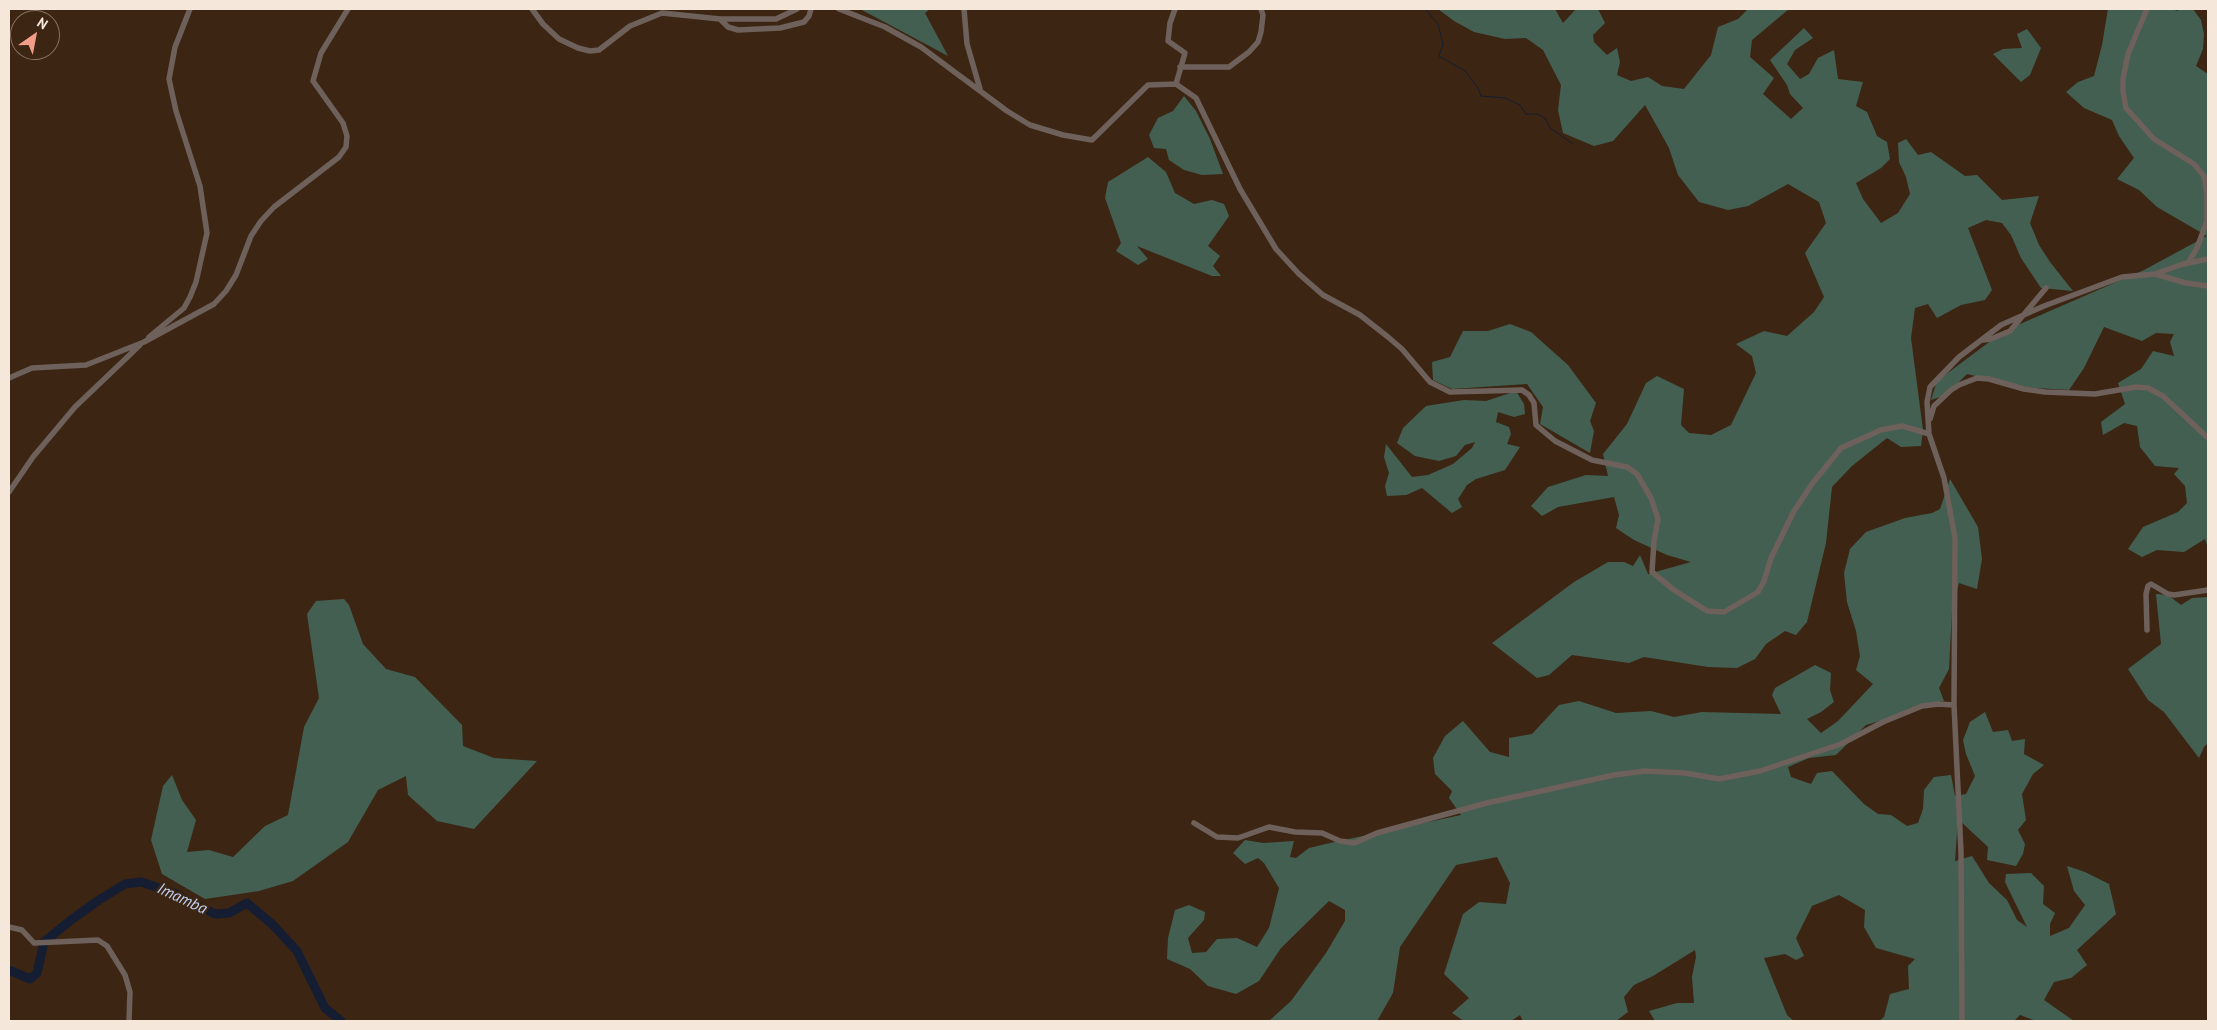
<!DOCTYPE html>
<html>
<head>
<meta charset="utf-8">
<style>
	body { margin:0 }
	#map { position:relative; width:2217px; height:1030px; overflow:hidden; background:#3c2613; font-family:"PT Sans",sans-serif }
	canvas { display:block }
	.frame { position:absolute; inset:0; border:10px solid #f6e7db; pointer-events:none }
	.north { position:absolute; left:10px; top:10px; width:50px; height:50px; box-sizing:border-box; background:#3c2613; border:1px solid #867363; border-radius:50%; rotate:33deg; font-size:14px; font-weight:700; line-height:20px; text-align:center; color:#f6e7db }
	.north::after { content:''; display:block; margin:auto; width:18px; height:22px; background:#f49e8a; clip-path:polygon(50% 0,100% 100%,50% 72%,0 100%) }
</style>
</head>
<body>
<div id="map">
<canvas width="2217" height="1030"></canvas>
<div class="frame"></div>
<div class="north">N</div>
</div>
<script>
const ctx = document.querySelector('canvas').getContext('2d');
ctx.lineJoin = 'round';
function fill(path, color) { ctx.fillStyle = color; ctx.fill(path, 'evenodd'); }
const poly = rows => new Path2D(rows.map(r => 'M' + r).join(''));
function trace(path, color, width, dash) { ctx.strokeStyle = color; ctx.lineWidth = width; ctx.lineCap = dash ? 'butt' : 'round'; ctx.setLineDash(dash || []); ctx.stroke(path); }
function label(font, color, halo, rows, align = 'center') {
  ctx.font = font + ' "PT Sans",sans-serif'; ctx.lineWidth = 5; ctx.setLineDash([]); ctx.textBaseline = 'middle'; ctx.strokeStyle = halo; ctx.fillStyle = color; for (const [text, x, y, turn = 0] of rows) {
    ctx.save(); ctx.translate(x, y); ctx.rotate((+turn || 0) * Math.PI / 180); ctx.textAlign = isNaN(turn) ? turn : align; if (halo) ctx.strokeText(text, 0, 0); ctx.fillText(text, 0, 0); ctx.restore();
  }
}
const forest = poly([
	[860,9,930,9,925,13,948,56],
	[1438,9,1555,9,1563,23,1576,9,1598,9,1605,23,1593,35,1594,42,1607,55,1617,48,1620,62,1617,75,1631,81,1648,77,1662,86,1684,89,1711,55,1718,27,1738,19,1748,9,1789,9,1752,40,1750,57,1774,78,1763,94,1791,119,1803,108,1790,94,1787,85,1770,60,1804,28,1813,38,1795,50,1787,64,1800,79,1809,74,1818,58,1834,50,1838,79,1863,82,1856,106,1867,112,1877,136,1887,142,1890,159,1881,168,1856,183,1863,199,1881,223,1898,213,1910,194,1906,177,1899,162,1898,143,1906,139,1918,155,1931,152,1965,176,1977,175,2002,200,2039,196,2030,223,2039,245,2050,262,2073,291,2041,288,2021,258,2011,235,2002,223,1986,220,1968,228,1992,290,1985,300,1961,305,1937,318,1928,304,1915,308,1911,338,1923,430,1921,446,1901,447,1887,438,1852,466,1832,487,1826,543,1807,622,1796,635,1785,631,1766,644,1755,659,1737,668,1708,667,1644,657,1629,663,1572,655,1549,675,1537,678,1492,643,1574,582,1608,562,1624,562,1633,566,1640,555,1648,574,1691,562,1667,555,1634,540,1616,528,1619,515,1614,497,1558,507,1542,516,1531,506,1548,487,1586,475,1608,476,1603,454,1627,424,1646,383,1657,376,1684,389,1681,425,1689,433,1711,435,1731,425,1756,373,1752,356,1736,344,1764,331,1787,336,1814,312,1824,297,1805,253,1826,223,1819,202,1788,184,1748,206,1728,210,1699,202,1678,175,1669,148,1645,105,1613,141,1594,146,1563,133,1558,110,1561,85,1543,50,1526,38,1505,39,1474,32,1454,21],
	[2108,9,2171,9,2178,11,2178,9,2193,9,2201,20,2204,34,2203,49,2196,66,2208,74,2208,548,2205,539,2184,552,2157,550,2142,557,2128,549,2143,527,2178,512,2187,503,2185,486,2174,474,2179,468,2155,466,2140,447,2137,426,2124,423,2103,435,2101,422,2125,404,2118,383,2141,369,2153,351,2174,356,2170,342,2174,334,2156,333,2142,341,2104,327,2084,368,2069,390,2021,387,1967,374,1946,395,1931,400,1937,381,2004,331,2144,270,2207,236,2157,207,2139,190,2117,179,2134,158,2119,136,2112,120,2084,108,2066,92,2078,82,2094,76,2102,45],
	[2027,29,2041,48,2030,75,2021,82,1993,54,2003,49,2022,48,2017,34],
	[1184,96,1196,111,1210,139,1223,174,1202,175,1184,170,1169,160,1166,149,1154,148,1149,135,1158,118,1173,111],
	[1148,157,1166,172,1175,193,1194,204,1212,200,1224,204,1229,216,1208,246,1220,256,1213,266,1221,276,1212,276,1137,246,1148,259,1138,265,1116,251,1121,243,1105,198,1108,182],
	[1510,324,1531,332,1568,365,1596,403,1590,421,1594,431,1590,453,1540,424,1543,407,1527,384,1452,389,1433,380,1432,362,1450,357,1463,331,1488,331],
	[1516,391,1524,404,1525,414,1514,417,1498,412,1496,422,1509,427,1511,434,1507,444,1520,447,1505,470,1476,479,1467,485,1458,499,1462,507,1452,513,1422,488,1406,495,1387,496,1385,486,1389,473,1384,457,1386,444,1412,477,1428,475,1453,464,1472,448,1475,442,1465,445,1456,456,1439,461,1415,456,1397,443,1403,428,1426,406,1464,400,1486,401],
	[1950,479,1978,527,1982,559,1977,589,1959,583,1952,611,1949,669,1939,688,1944,701,1917,707,1900,715,1866,725,1836,755,1809,758,1788,767,1791,777,1811,784,1817,773,1832,771,1864,804,1878,814,1891,815,1907,826,1918,823,1923,809,1924,790,1934,777,1951,775,1955,796,1966,794,1975,776,1966,754,1963,740,1970,722,1985,712,1993,732,2008,730,2012,741,2025,739,2024,754,2044,765,2033,774,2022,794,2026,820,2018,830,2025,844,2023,854,2016,866,1987,860,1988,847,1958,819,1955,861,1972,856,1989,883,2007,900,2017,920,2027,927,2005,882,2006,874,2031,873,2044,886,2043,904,2055,913,2050,924,2050,936,2069,928,2085,905,2074,891,2067,866,2085,872,2109,884,2116,914,2077,950,2087,965,2071,978,2054,982,2044,1000,2074,1021,2036,1021,2020,1015,2014,1021,1879,1021,1884,1017,1890,994,1909,989,1908,966,1915,959,1876,948,1864,927,1865,910,1839,895,1812,906,1796,938,1804,956,1796,960,1785,954,1764,958,1787,1015,1794,1021,1655,1021,1649,1011,1677,1003,1694,1003,1692,977,1696,957,1695,950,1653,976,1634,985,1624,997,1628,1012,1616,1021,1523,1021,1520,1015,1511,1021,1464,1021,1452,1013,1469,998,1444,974,1463,914,1479,902,1506,904,1510,883,1497,857,1456,865,1400,947,1393,993,1377,1021,1269,1021,1291,1001,1326,953,1345,921,1345,910,1329,901,1281,948,1259,981,1236,994,1208,986,1190,969,1167,959,1168,938,1175,910,1189,905,1205,912,1204,920,1188,938,1192,953,1206,952,1217,939,1237,938,1257,947,1269,928,1279,888,1264,863,1258,858,1245,864,1233,853,1245,840,1263,843,1294,841,1290,857,1296,858,1309,848,1330,843,1461,815,1449,798,1452,791,1435,774,1433,758,1445,736,1463,721,1490,752,1509,757,1509,738,1532,734,1559,705,1579,701,1616,713,1651,711,1674,717,1702,712,1781,714,1772,695,1775,688,1815,665,1831,673,1830,690,1834,702,1821,712,1807,719,1821,733,1838,721,1873,684,1856,670,1860,656,1856,631,1847,602,1844,573,1850,549,1866,532,1905,518,1932,513,1940,509],
	[2156,594,2168,595,2181,605,2192,598,2208,597,2208,743,2204,747,2199,758,2164,712,2148,700,2128,669,2161,644],
	[344,599,349,605,363,644,386,669,415,677,462,725,463,746,494,758,537,761,474,829,437,821,408,795,406,776,378,790,348,842,293,881,259,891,205,899,162,874,151,840,163,786,172,775,182,800,196,820,187,852,209,850,233,857,265,826,288,815,304,727,319,698,307,614,316,601]
]);
const stream = poly([
	[1425,9,1438,24,1443,44,1439,56,1465,71,1478,88,1481,96,1505,98,1520,105,1526,114,1538,114,1546,119,1550,128,1573,144]
]);
const river = poly([
	[9,970,30,979,37,973,44,942,71,920,99,900,125,884,141,882,174,893,215,914,229,913,247,903,273,925,297,951,325,1008,341,1021]
]);
const minor = poly([
	[532,9,543,24,559,39,578,48,590,51,599,50,630,26,662,13,720,19,776,19,797,9],
	[839,9,885,27,921,47,1007,111,1030,125,1063,135,1092,140,1148,85,1176,84,1196,98,1240,189,1276,249,1299,274,1323,295,1360,315,1388,337,1402,349,1430,382,1450,392,1522,390,1529,395,1534,403,1536,425,1555,441,1592,460,1627,467,1637,474,1651,498,1658,519,1654,541,1652,572,1674,590,1707,611,1724,612,1758,592,1764,581,1771,558,1794,511,1812,484,1841,448,1881,430,1902,426,1929,434],
	[964,9,967,44,980,89],
	[1175,9,1170,23,1168,41,1185,53,1176,84],
	[2147,9,2128,54,2123,79,2123,92,2126,108,2154,139,2194,164,2204,176,2207,194,2207,221,2197,248,2188,263],
	[720,19,728,27,738,30,780,28,804,22,809,16,811,9],
	[1180,67,1229,67,1249,52,1258,42,1261,32,1263,15,1261,9],
	[2155,274,2186,283,2208,286],
	[149,337,184,308,190,297,196,282,207,233,200,186,176,111,169,79,175,47,190,9],
	[1983,340,1991,339,2010,331,2046,288],
	[9,378,32,368,86,365,144,342,214,304,226,291,236,275,251,236,261,221,274,207,339,157,346,147,347,136,343,123,313,81,321,53,348,9],
	[1930,419,1934,406,1951,390,1959,385,1977,378,1989,379,2024,389,2045,392,2095,394,2136,387,2148,388,2163,396,2208,438],
	[9,492,33,457,75,407,140,345],
	[2147,630,2146,594,2148,586,2151,584,2168,594,2174,595,2208,590],
	[1194,823,1217,837,1238,838,1269,827,1295,832,1322,833,1340,841,1354,843,1377,833,1487,803,1614,775,1645,771,1685,773,1719,779,1760,771,1841,744,1883,722,1922,706,1938,704,1954,705],
	[9,927,22,930,34,943,98,940,107,946,125,975,130,992,129,1021],
	[1962,1021,1961,852,1954,705,1955,538,1944,478,1929,434,1927,402,1930,387,1959,357,2001,325,2044,306,2122,277,2155,274,2183,264,2208,259]
]);
const waterNames = [
	["Imamba",182,899,25]
];
fill(forest, '#435f51');
trace(stream, '#141d31', 1);
trace(river, '#141d31', 9);
trace(minor, '#6e605a', 5.5);
label('italic 16px', '#bfd2f7', '#3c2613', waterNames);
</script>
</body>
</html>
